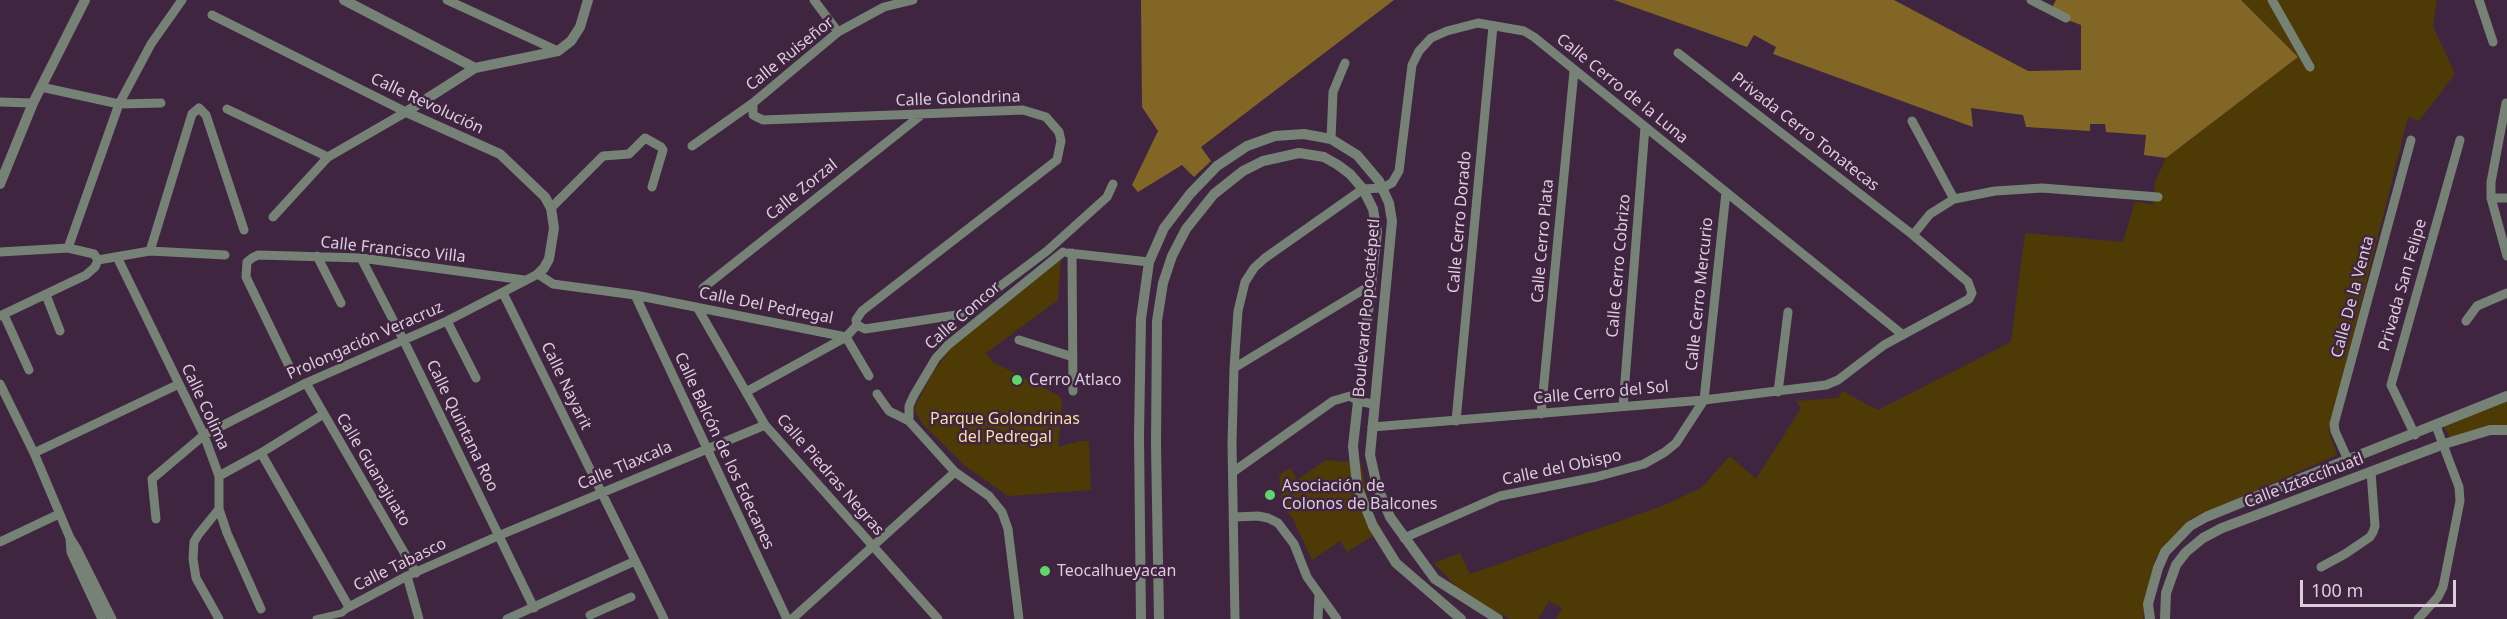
<!DOCTYPE html>
<html>
<head>
<meta charset="utf-8">
<style>
	body { margin:0 }
	#map { position:relative; width:2507px; height:619px; overflow:hidden; background:#3f2540; font-family:"Noto Sans",sans-serif }
	canvas { display:block }
	.scale { position:absolute; left:2300px; top:580px; width:156px; height:27px; box-sizing:border-box; border:3px solid #dcccdc; border-top:0; padding-left:8px; font-size:18px; line-height:21px; white-space:nowrap; color:#dcccdc; -webkit-text-stroke:4px #3f2540; paint-order:stroke }
</style>
</head>
<body>
<div id="map">
<canvas width="2507" height="619"></canvas>
<div class="scale">100 m</div>
</div>
<script>
const ctx = document.querySelector('canvas').getContext('2d');
ctx.lineJoin = 'round';
function fill(path, color) { ctx.fillStyle = color; ctx.fill(path, 'evenodd'); }
const poly = rows => new Path2D(rows.map(r => 'M' + r).join(''));
function trace(path, color, width, dash) { ctx.strokeStyle = color; ctx.lineWidth = width; ctx.lineCap = dash ? 'butt' : 'round'; ctx.setLineDash(dash || []); ctx.stroke(path); }
function label(font, color, halo, rows, align = 'center') {
  ctx.font = font + ' "Noto Sans",sans-serif'; ctx.lineWidth = 5; ctx.setLineDash([]); ctx.textBaseline = 'middle'; ctx.strokeStyle = halo; ctx.fillStyle = color; for (const [text, x, y, turn = 0] of rows) {
    ctx.save(); ctx.translate(x, y); ctx.rotate((+turn || 0) * Math.PI / 180); ctx.textAlign = isNaN(turn) ? turn : align; if (halo) ctx.strokeText(text, 0, 0); ctx.fillText(text, 0, 0); ctx.restore();
  }
}
const green = poly([
	[2241,0,2437,0,2433,26,2455,74,2419,121,2408,117,2329,431,2337,455,2190,519,2155,559,2143,619,1556,619,1562,608,1549,601,1538,619,1510,619,1465,596,1434,563,1460,553,1470,574,1662,506,1701,488,1730,456,1756,479,1801,408,1796,401,1838,398,1842,391,1878,410,2011,342,2025,233,2123,242,2135,201,2153,205,2155,182,2166,158,2298,57],
	[1061,258,1058,300,986,353,993,362,1058,395,1062,401,1058,447,1080,441,1089,441,1091,490,1008,496,965,466,921,422,914,409,932,374,956,340],
	[2507,398,2507,426,2492,425,2451,439,2443,425],
	[1326,460,1361,463,1369,507,1382,530,1347,552,1340,541,1312,560,1293,519,1282,506,1279,475,1290,468,1297,480]
]);
const forest = poly([
	[1141,0,1394,0,1201,147,1211,161,1194,177,1182,165,1138,192,1132,185,1158,131,1142,107],
	[1614,0,1894,0,2028,71,2081,70,2081,25,2049,13,2056,0,2241,0,2298,57,2166,158,2144,155,2146,135,2106,132,2105,124,2090,124,2090,131,2026,127,2023,115,1971,108,1973,127,1773,54,1776,47,1754,35,1747,47]
]);
const pedestrian = poly([
	[316,619,342,613,349,607]
]);
const minor = poly([
	[447,0,558,51],
	[814,0,838,32],
	[2031,0,2066,18],
	[2272,0,2310,67],
	[2479,0,2493,42],
	[212,15,406,112],
	[41,87,119,104,161,103],
	[0,102,33,103],
	[2506,103,2491,182,2491,198,2507,256],
	[227,109,328,157],
	[1912,121,1954,199],
	[1331,139,1333,92,1345,63],
	[692,146,753,103,838,32,884,7,913,0],
	[2491,198,2507,198],
	[551,208,603,156,629,154,645,138,661,147,663,150,652,187],
	[273,217,328,157,406,112],
	[1913,235,1930,214,1954,199,1995,191,2042,188,2158,197],
	[68,248,119,104,151,44,182,0],
	[150,251,192,114,199,108,206,115,244,230],
	[0,252,68,248,94,254,98,260,150,251,225,255],
	[1068,253,1149,262],
	[1072,253,1073,391],
	[317,256,341,303],
	[117,257,204,435,219,476,219,509,227,533,261,609],
	[361,258,404,341,534,608],
	[703,288,920,116],
	[503,293,664,619],
	[46,295,60,331],
	[635,295,787,619],
	[697,307,765,425,938,619],
	[4,315,29,370],
	[0,316,86,275,95,267,98,260],
	[447,321,476,378],
	[2466,321,2477,306,2507,293],
	[857,325,865,329,963,314,1047,251,1107,197,1113,184],
	[1019,340,1073,357],
	[1234,368,1371,285],
	[291,370,246,277,247,262,252,258,258,255,361,258,524,280],
	[306,383,416,573],
	[0,384,34,453,70,538,77,549,112,619],
	[746,392,846,337,857,325,856,320,862,311,1057,160,1061,141,1059,132,1046,117,1023,110,763,120,753,115,753,103],
	[1778,392,1788,312],
	[877,394,889,411,909,421,955,472,989,496,1002,512,1008,529,1019,619],
	[1623,406,1645,127],
	[1541,414,1574,71],
	[909,421,909,406,914,395,936,358,948,345,1063,252],
	[1456,421,1493,26],
	[1372,427,1704,400,1826,385,1838,380,1884,345,1969,299,1972,293,1968,282,1913,235,1678,53],
	[2415,435,2391,385,2460,140],
	[34,453,179,384],
	[261,453,349,607,407,576,498,536,765,425],
	[2348,460,2335,431,2334,424,2411,140],
	[1233,472,1333,401,1350,396,1358,401,1373,404],
	[219,476,261,453,322,415],
	[1235,517,1258,516,1268,518,1278,523,1294,544,1307,577,1337,619],
	[156,519,152,479,204,435,306,383,447,321,538,274,553,284,635,295,846,337,869,376],
	[70,538,71,552,102,619],
	[1404,538,1500,496,1596,477,1644,464,1665,452,1676,443,1704,400,1726,192],
	[0,542,59,514],
	[2321,567,2345,554,2370,537,2373,532,2375,526,2371,472],
	[407,576,419,619],
	[590,615,631,597],
	[219,619,196,578,193,559,194,542,198,535,219,509],
	[507,619,635,561],
	[792,619,955,472],
	[1235,619,1232,443,1234,368,1238,311,1245,282,1254,268,1265,258,1363,189,1382,188,1392,183,1399,171,1412,65,1419,51,1431,38,1447,31,1478,23,1524,31,1534,37,1903,335],
	[1318,619,1319,594],
	[2418,619,2438,597,2443,587,2460,501,2459,487,2436,426]
]);
const tertiary = poly([
	[344,0,475,68],
	[406,112,500,154,545,197,551,208,554,228,549,259,544,268,538,274],
	[406,112,475,68,558,51,571,41,580,27,588,0],
	[0,184,33,103,85,0],
	[1141,619,1139,435,1141,319,1149,262,1164,228,1190,194,1217,166,1247,146,1275,136,1304,134,1331,139,1357,155,1379,181,1389,203,1392,221,1370,455,1377,486,1390,517,1435,579,1498,619],
	[1159,619,1156,445,1157,321,1163,283,1172,256,1186,229,1214,194,1243,171,1263,161,1299,153,1324,157,1338,165,1350,174,1363,189,1373,209,1377,232,1353,446,1357,486,1373,526,1396,563,1461,619],
	[2150,619,2148,604,2158,568,2165,552,2190,526,2206,517,2272,490,2507,396],
	[2165,619,2166,593,2176,565,2186,552,2203,538,2222,528,2444,444,2490,430,2507,430]
]);
const markers = [
	[1017,380,6,"#5fd56b"],
	[1270,495,6,"#5fd56b"],
	[1045,571,6,"#5fd56b"]
];
const streetNames = [
	["Calle Ruiseñor",790,54,-39],
	["Calle Cerro de la Luna",1622,89,39],
	["Calle Golondrina",958,99,-2],
	["Calle Revolución",427,104,25],
	["Privada Cerro Tonatecas",1805,132,38],
	["Calle Zorzal",802,190,-39],
	["Calle Cerro Dorado",1460,222,-85],
	["Calle Cerro Plata",1543,241,-85],
	["Calle Francisco Villa",393,250,6],
	["Calle Cerro Cobrizo",1619,266,-85],
	["Privada San Felipe",2403,285,-74],
	["Calle Cerro Mercurio",1700,294,-84],
	["Calle De la Venta",2353,297,-75],
	["Calle Del Pedregal",766,306,11],
	["Boulevard Popocatépetl",1367,308,-85],
	["Calle Concor",963,316,-41],
	["Prolongación Veracruz",365,341,-24],
	["Calle Nayarit",566,386,64],
	["Calle Cerro del Sol",1601,393,-5],
	["Calle Colima",205,407,65],
	["Calle Quintana Roo",462,426,64],
	["Calle Balcón de los Edecanes",724,451,65],
	["Calle Tlaxcala",625,466,-23],
	["Calle del Obispo",1562,468,-12],
	["Calle Guanajuato",373,470,59],
	["Calle Piedras Negras",830,475,49],
	["Calle Iztaccíhuatl",2304,481,-21],
	["Calle Tabasco",400,565,-26]
];
const poiNames = [
	["Cerro Atlaco",1029,380],
	["Asociación de",1282,486],
	["Colonos de Balcones",1282,504],
	["Teocalhueyacan",1057,571]
];
const parkNames = [
	["Parque Golondrinas",1005,419],
	["del Pedregal",1005,437]
];
fill(green, '#4e3a05');
fill(forest, '#826625');
trace(pedestrian, '#758275', 7);
trace(minor, '#758275', 9);
trace(tertiary, '#758275', 10);
for (const [x, y, r, color] of markers) { const dot = new Path2D(); dot.arc(x, y, r, 0, 2 * Math.PI); ctx.fillStyle = color; ctx.fill(dot); trace(dot, '#3f2540', 2); }
label('16px', '#dcccdc', '#3f2540', streetNames);
label('16px', '#dcccdc', '#3f2540', poiNames, 'left');
label('16px', '#fbdea0', '#3f2540', parkNames);
</script>
</body>
</html>
